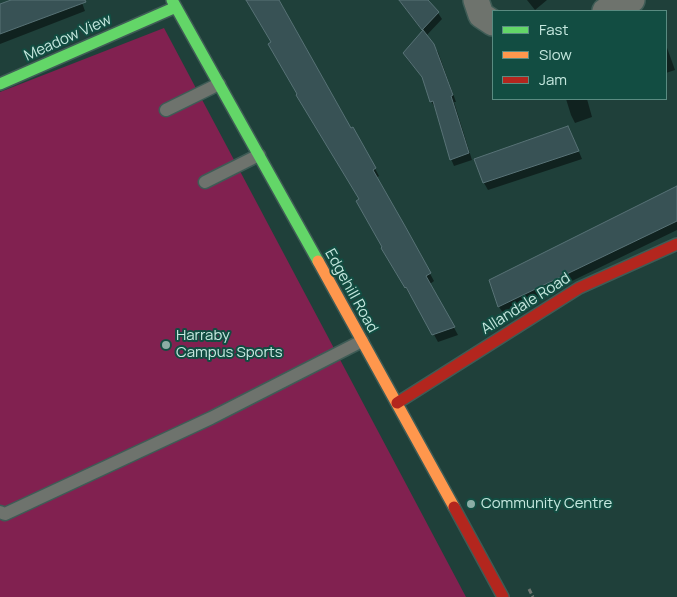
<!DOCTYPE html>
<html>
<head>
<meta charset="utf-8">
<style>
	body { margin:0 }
	#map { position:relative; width:677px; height:597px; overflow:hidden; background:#1f403a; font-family:Manrope,sans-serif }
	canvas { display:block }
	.legend { position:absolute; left:492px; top:10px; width:175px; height:90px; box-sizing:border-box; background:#124d42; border:1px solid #5a8b81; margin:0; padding:6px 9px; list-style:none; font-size:15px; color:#c5e8df }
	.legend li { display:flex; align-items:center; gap:10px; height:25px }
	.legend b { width:25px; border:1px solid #5a8b81 }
</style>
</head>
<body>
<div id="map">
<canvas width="677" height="597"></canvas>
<ul class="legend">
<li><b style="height:6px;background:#63d668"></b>Fast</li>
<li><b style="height:6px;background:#ff974d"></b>Slow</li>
<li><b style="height:6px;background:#b3261e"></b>Jam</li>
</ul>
</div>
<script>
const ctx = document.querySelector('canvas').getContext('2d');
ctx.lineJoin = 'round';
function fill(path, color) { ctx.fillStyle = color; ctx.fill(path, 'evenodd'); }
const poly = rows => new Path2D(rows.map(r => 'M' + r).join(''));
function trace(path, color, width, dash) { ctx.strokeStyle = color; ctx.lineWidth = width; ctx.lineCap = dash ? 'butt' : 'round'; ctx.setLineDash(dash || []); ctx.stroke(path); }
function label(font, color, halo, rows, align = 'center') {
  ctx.font = font + ' Manrope,sans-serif'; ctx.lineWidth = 4; ctx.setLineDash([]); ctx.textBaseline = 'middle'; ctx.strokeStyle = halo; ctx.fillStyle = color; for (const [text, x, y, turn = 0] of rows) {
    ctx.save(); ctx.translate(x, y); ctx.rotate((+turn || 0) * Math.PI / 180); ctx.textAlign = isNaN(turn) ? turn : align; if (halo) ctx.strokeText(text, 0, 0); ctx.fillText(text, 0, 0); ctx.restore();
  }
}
const green = poly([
	[164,28,466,597,0,597,0,92]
]);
const shadow = poly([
	[14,0,81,0,85,11,0,44,0,6],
	[247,0,279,0,350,130,353,129,379,176,376,178,409,235,434,281,430,284,458,335,438,342,412,294,410,295,383,249,384,248,361,199,272,42],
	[399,0,426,0,438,13,442,19,426,36,438,52,456,102,454,102,472,160,454,166,451,159,435,108,431,101,425,80,408,60,404,53,423,32],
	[527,0,547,0,535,10],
	[666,45,675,70,666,73],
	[566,99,587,99,592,117,575,123,571,115],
	[568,127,572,135,582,159,488,190,484,183],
	[677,188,677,230,504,314,499,307,490,281]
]);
const building = poly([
	[11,0,85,0,86,2,0,34,0,4,11,0],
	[246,0,279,0,351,128,353,127,376,168,373,170,405,226,431,273,426,276,455,327,432,335,406,287,405,288,381,248,382,247,356,201,359,199,296,95,297,94,268,44,271,42,246,0],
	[399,0,428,0,439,12,422,30,399,0],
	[423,30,434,44,453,95,451,96,469,153,450,160,433,101,430,102,422,77,403,53,423,30],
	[568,126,579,151,483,183,474,159,568,126],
	[677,186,677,221,498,307,489,280,677,186]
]);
const path = poly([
	[529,589,533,597]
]);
const lane = poly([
	[166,110,219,84],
	[205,182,259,155],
	[0,512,5,514,211,418,362,341]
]);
const street = poly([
	[476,0,481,15,493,23],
	[605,11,632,0]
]);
const fast = poly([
	[172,0,318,261],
	[0,84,176,7]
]);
const slow = poly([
	[318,261,454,507]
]);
const jam = poly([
	[397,403,579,288,677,244],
	[454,507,503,597]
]);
const markers = [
	[166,345,5,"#8bada5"],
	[471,504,5,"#8bada5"]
];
const streetNames = [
	["Meadow View",68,38,-24],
	["Edgehill Road",351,291,61],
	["Allandale Road",526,304,-32]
];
const poiNames = [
	["Harraby",176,336],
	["Campus Sports",176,353],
	["Community Centre",481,504]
];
fill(green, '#812150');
fill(shadow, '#0007');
fill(building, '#385255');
trace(building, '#587276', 1);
trace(lane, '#3f5c56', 15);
trace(street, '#3f5c56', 28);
trace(fast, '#3f5c56', 14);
trace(slow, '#3f5c56', 14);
trace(jam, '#3f5c56', 14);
trace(path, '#6f7671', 3, [5, 2.5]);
trace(lane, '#6e736d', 12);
trace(street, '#6e736d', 25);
trace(fast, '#63d668', 11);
trace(slow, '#ff974d', 11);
trace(jam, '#b3261e', 11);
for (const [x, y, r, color] of markers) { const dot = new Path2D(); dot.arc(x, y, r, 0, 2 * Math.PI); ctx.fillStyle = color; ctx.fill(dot); trace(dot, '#124d42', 2); }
label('15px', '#c5e8df', '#124d42', streetNames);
label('15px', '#c5e8df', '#124d42', poiNames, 'left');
</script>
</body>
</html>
